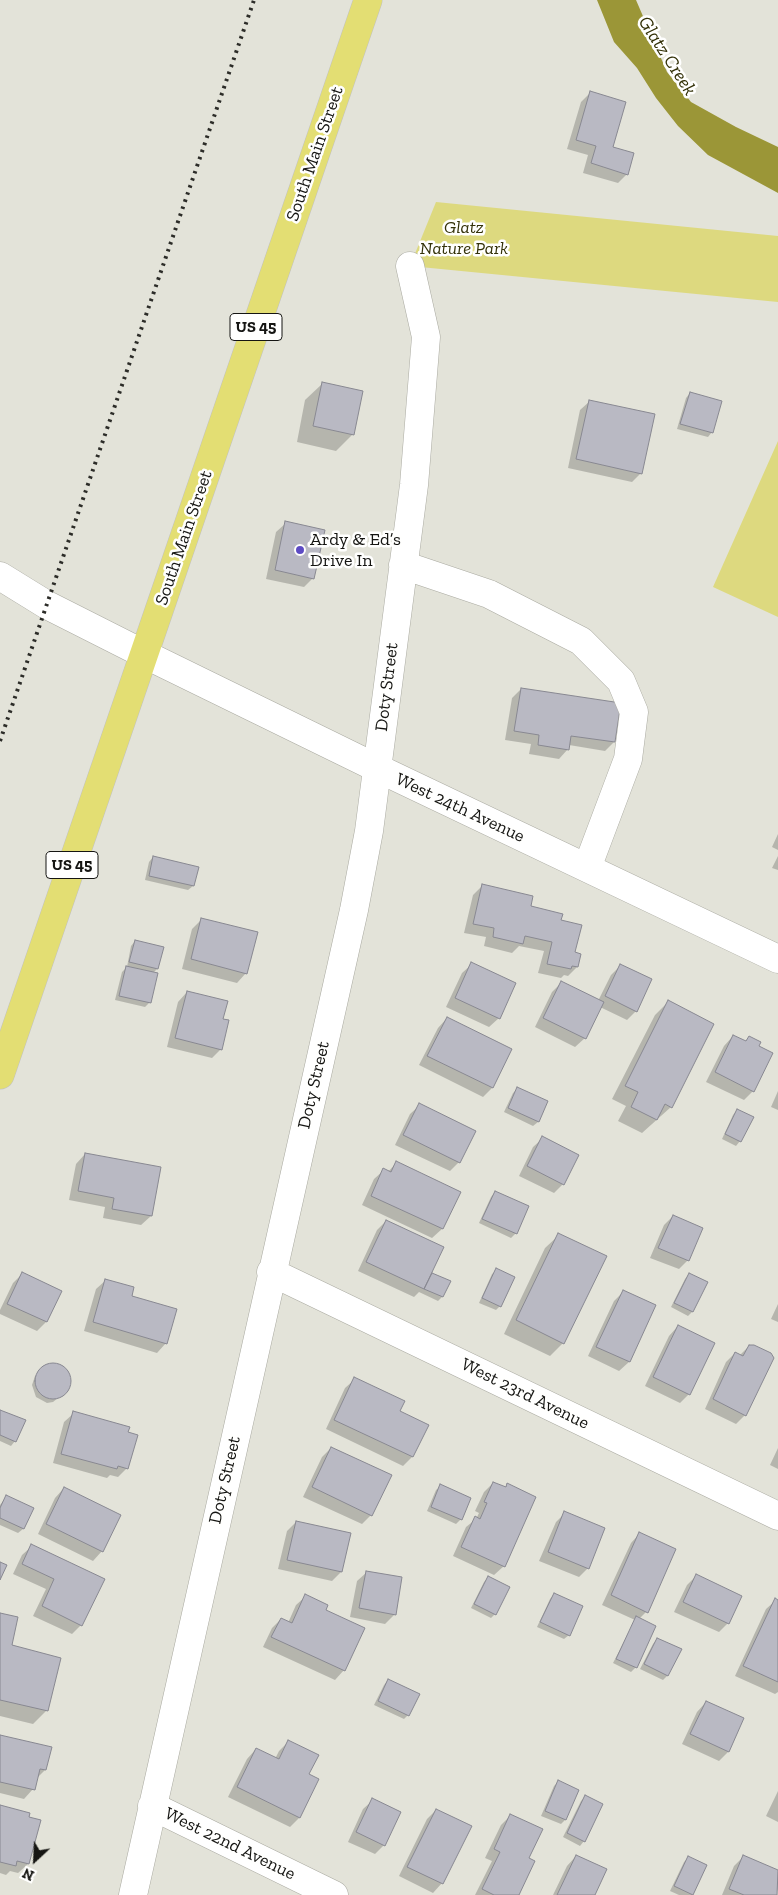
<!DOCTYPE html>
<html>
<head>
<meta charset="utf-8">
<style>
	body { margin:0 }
	#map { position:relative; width:778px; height:1895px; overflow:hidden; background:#e3e3d9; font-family:"Zilla Slab",serif }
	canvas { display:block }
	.north { position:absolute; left:10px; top:1835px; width:50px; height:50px; -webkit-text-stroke:4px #fffffe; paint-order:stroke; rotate:205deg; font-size:14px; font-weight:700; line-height:20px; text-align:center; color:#151512 }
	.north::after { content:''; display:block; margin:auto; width:18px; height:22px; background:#151512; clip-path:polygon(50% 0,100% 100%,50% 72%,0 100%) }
</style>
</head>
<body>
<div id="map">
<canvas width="778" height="1895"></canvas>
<div class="north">N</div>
</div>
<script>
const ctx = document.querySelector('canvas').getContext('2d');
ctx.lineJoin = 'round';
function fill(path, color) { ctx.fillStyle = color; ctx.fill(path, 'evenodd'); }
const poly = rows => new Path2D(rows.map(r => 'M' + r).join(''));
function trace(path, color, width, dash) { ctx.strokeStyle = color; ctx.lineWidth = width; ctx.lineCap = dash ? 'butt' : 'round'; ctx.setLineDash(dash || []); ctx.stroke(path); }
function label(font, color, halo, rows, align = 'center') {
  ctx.font = font + ' "Zilla Slab",serif'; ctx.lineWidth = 5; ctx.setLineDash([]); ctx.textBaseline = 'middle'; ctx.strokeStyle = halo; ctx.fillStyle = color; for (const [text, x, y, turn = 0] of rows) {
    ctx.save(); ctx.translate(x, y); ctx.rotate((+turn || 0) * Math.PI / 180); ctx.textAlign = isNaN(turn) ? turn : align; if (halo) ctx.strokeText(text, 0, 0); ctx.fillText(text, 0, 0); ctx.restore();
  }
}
const green = poly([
	[436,202,778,236,778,302,410,266],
	[778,441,778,617,713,587]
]);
const water = poly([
	[597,0,636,0,667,72,691,102,736,127,778,147,778,193,708,155,678,126,656,98,637,68,614,42]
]);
const shadow = poly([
	[590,93,611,148,627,174,618,183,583,173,588,155,567,149,581,102],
	[322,384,353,434,336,451,297,442,305,400],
	[690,393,712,432,708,437,677,429,686,398],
	[590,401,641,473,632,482,568,468,580,410],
	[286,523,313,578,304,587,266,579,276,532],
	[521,689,614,742,605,751,569,745,568,749,559,759,529,754,531,744,505,740,512,698],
	[778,834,778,850,772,847],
	[778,856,778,870,772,868],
	[153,857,197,868,193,886,188,890,145,880,149,862],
	[482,886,560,921,574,953,577,967,568,976,564,975,561,978,538,973,544,951,519,946,512,953,484,946,486,937,464,933,473,895],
	[201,920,246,973,237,983,182,969,192,929],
	[135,941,157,969,153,973,150,1002,145,1007,115,1000,122,972,127,967,131,946],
	[472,964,499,1018,489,1027,446,1007,462,973],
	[620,966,636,1011,627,1020,600,1007,585,1038,575,1047,535,1027,552,992,561,983,598,1001,611,975],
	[187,992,222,1020,221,1049,212,1058,167,1047,178,1002],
	[668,1002,671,1107,642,1133,618,1121,626,1106,612,1099,655,1015],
	[447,1018,511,1050,492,1088,483,1097,419,1065,438,1028],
	[733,1036,745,1042,749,1037,753,1091,744,1100,706,1082,724,1046],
	[518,1088,547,1102,538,1122,533,1126,504,1112,513,1093],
	[778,1091,778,1110,771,1107],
	[420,1105,459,1162,450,1171,395,1145,410,1114],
	[737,1110,740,1141,736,1146,722,1139,733,1115],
	[543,1138,563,1184,554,1193,519,1176,533,1147],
	[85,1154,151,1216,141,1225,103,1218,105,1207,69,1200,76,1164],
	[396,1163,459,1192,442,1229,432,1238,362,1205,374,1179,384,1170,388,1172],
	[495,1192,516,1233,511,1238,479,1223,491,1197],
	[673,1216,688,1260,679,1269,650,1258,664,1225],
	[386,1221,430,1273,449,1282,442,1297,438,1301,419,1292,414,1297,358,1271,377,1230],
	[559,1235,563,1343,550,1356,504,1334,545,1248],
	[497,1270,500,1306,496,1310,479,1303,492,1274],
	[22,1274,60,1292,46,1322,37,1331,0,1314,0,1310,13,1283],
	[689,1274,692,1312,688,1316,671,1307,685,1279],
	[106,1280,130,1297,166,1343,157,1353,84,1331,96,1289],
	[624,1291,655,1306,629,1362,619,1371,588,1356,614,1301],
	[778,1304,778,1322,771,1319],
	[678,1326,689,1394,680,1403,645,1386,669,1336],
	[749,1346,745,1415,736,1424,705,1409,726,1362,735,1353,740,1355],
	[51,1365,63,1368,68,1373,70,1382,68,1389,63,1394,53,1402,47,1403,36,1397,32,1385,35,1376,45,1367],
	[355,1379,398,1412,427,1426,412,1457,403,1466,326,1429,345,1388],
	[0,1411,15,1441,11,1446,0,1441],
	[74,1413,127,1433,127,1468,118,1477,110,1475,107,1478,53,1463,64,1422],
	[331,1448,371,1515,362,1524,303,1497,322,1457],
	[778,1448,778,1469,770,1465],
	[493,1483,504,1488,508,1485,504,1566,494,1575,453,1556,466,1527,476,1519,479,1513,475,1511,484,1492],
	[441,1486,461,1519,456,1524,427,1511,436,1490],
	[64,1488,102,1551,93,1561,38,1534,55,1498],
	[6,1497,32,1509,23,1529,18,1533,0,1525,0,1505],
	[565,1513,588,1568,579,1577,539,1561,556,1522],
	[296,1522,350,1534,341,1572,332,1581,278,1569,287,1531],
	[640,1533,646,1612,639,1619,655,1626,636,1667,631,1672,613,1663,635,1620,602,1605,631,1543],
	[32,1546,103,1580,81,1625,72,1634,33,1616,46,1589,13,1574,22,1555],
	[367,1572,395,1614,385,1624,350,1617,357,1581],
	[696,1576,728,1623,719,1632,674,1612,687,1585],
	[488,1578,495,1614,491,1618,471,1608,484,1582],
	[554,1594,569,1635,564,1639,537,1627,550,1599],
	[306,1596,324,1611,344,1670,335,1680,263,1647,272,1628,281,1619,288,1623,296,1605],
	[776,1600,778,1601,778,1692,775,1694,735,1676,766,1609],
	[0,1614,10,1646,47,1710,33,1724,0,1716],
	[657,1639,680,1650,667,1676,663,1680,640,1669,653,1644],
	[388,1680,408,1715,404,1719,374,1705,384,1685],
	[706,1702,743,1719,728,1752,719,1761,682,1744,697,1712],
	[0,1736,45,1770,36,1779,33,1789,24,1799,0,1793],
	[288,1742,308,1775,317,1780,299,1818,290,1827,228,1797,247,1759,256,1749,275,1759,279,1751],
	[558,1782,578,1790,565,1820,561,1824,541,1816,554,1786],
	[778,1791,778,1822,766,1816],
	[585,1797,584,1841,580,1846,563,1837,581,1801],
	[373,1800,384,1845,375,1854,348,1842,363,1809],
	[0,1806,28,1817,28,1864,18,1873,10,1871,6,1875,0,1873],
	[436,1810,442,1883,433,1893,399,1876,427,1819],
	[510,1816,518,1895,475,1895,492,1861,485,1858,501,1825],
	[576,1856,594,1895,553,1895,567,1866],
	[743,1857,778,1872,778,1889,775,1895,722,1895,734,1866],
	[688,1858,692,1895,679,1895,670,1891,684,1862]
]);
const building = poly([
	[590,91,626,102,613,147,634,153,628,175,591,163,596,146,576,140,590,91],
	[322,382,363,391,354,435,313,426,322,382],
	[690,392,722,401,713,433,680,424,690,392],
	[589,400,655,414,642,474,576,459,589,400],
	[285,521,325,530,314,579,275,570,285,521],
	[521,688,621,703,615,742,571,736,569,750,538,745,539,735,514,731,521,688],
	[153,856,199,867,194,886,149,876,153,856],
	[482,884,533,896,531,906,563,914,561,920,582,925,575,952,581,954,578,967,572,966,571,969,547,964,552,942,525,936,523,944,493,937,494,928,473,924,482,884],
	[201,918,258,932,247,974,191,959,201,918],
	[135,940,164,947,158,969,129,962,135,940],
	[471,962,516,983,500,1019,455,998,471,962],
	[620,964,652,979,637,1012,605,996,620,964],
	[126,966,158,973,151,1003,119,996,126,966],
	[561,981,604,1002,586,1039,543,1018,561,981],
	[187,991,228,1001,223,1019,229,1020,222,1050,175,1038,187,991],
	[668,1000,714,1024,672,1108,665,1104,657,1120,631,1107,638,1092,625,1086,668,1000],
	[447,1017,512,1049,493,1088,427,1056,447,1017],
	[733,1035,746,1041,749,1036,761,1042,759,1046,773,1053,754,1092,715,1072,733,1035],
	[517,1087,548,1101,539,1122,508,1108,517,1087],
	[419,1103,476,1131,460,1163,403,1135,419,1103],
	[737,1109,754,1117,741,1142,725,1134,737,1109],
	[542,1136,579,1155,564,1185,527,1166,542,1136],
	[85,1153,161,1167,152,1216,112,1209,114,1198,78,1191,85,1153],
	[396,1161,461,1192,443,1229,371,1196,383,1168,391,1172,396,1161],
	[495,1191,529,1206,517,1234,482,1219,495,1191],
	[673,1215,703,1228,689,1261,658,1248,673,1215],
	[386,1220,444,1247,424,1289,366,1262,386,1220],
	[558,1233,607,1256,564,1344,516,1320,558,1233],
	[496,1268,515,1277,501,1307,482,1298,496,1268],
	[22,1272,62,1291,47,1322,7,1304,22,1272],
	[432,1273,451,1281,443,1297,424,1289,432,1273],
	[689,1273,708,1282,693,1312,674,1303,689,1273],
	[105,1279,134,1287,132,1296,177,1309,167,1344,93,1322,105,1279],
	[623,1290,656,1305,630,1362,596,1347,623,1290],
	[678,1325,715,1343,690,1395,653,1377,678,1325],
	[749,1345,754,1345,771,1353,774,1358,746,1416,713,1399,735,1352,743,1356,749,1345],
	'35 1381a18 18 0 1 1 36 0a18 18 0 1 1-36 0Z',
	[354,1377,405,1401,400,1411,429,1425,413,1457,334,1420,354,1377],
	[0,1410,26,1420,16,1442,0,1435,0,1410],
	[73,1411,130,1427,128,1432,138,1435,128,1469,118,1466,117,1469,61,1454,73,1411],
	[331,1447,392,1475,372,1516,312,1487,331,1447],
	[493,1482,506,1487,507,1483,536,1497,505,1567,461,1547,475,1516,480,1519,487,1503,484,1502,493,1482],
	[440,1484,471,1498,462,1520,431,1507,440,1484],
	[64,1487,121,1515,103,1552,46,1524,64,1487],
	[6,1495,34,1508,24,1529,0,1518,0,1508,6,1495],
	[564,1511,605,1528,589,1569,548,1552,564,1511],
	[296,1521,351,1533,342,1572,287,1560,296,1521],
	[639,1532,676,1549,648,1613,611,1595,639,1532],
	[31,1544,105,1579,82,1626,42,1606,54,1579,22,1564,31,1544],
	[0,1562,7,1565,0,1580,0,1562],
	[366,1571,402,1577,396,1615,359,1608,366,1571],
	[696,1574,742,1596,729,1624,683,1602,696,1574],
	[488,1576,510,1587,496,1615,474,1604,488,1576],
	[554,1593,583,1606,570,1636,540,1622,554,1593],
	[305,1594,328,1605,326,1610,365,1628,345,1671,271,1637,281,1618,292,1623,305,1594],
	[775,1598,778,1600,778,1682,743,1666,775,1598],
	[0,1613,18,1617,12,1645,61,1658,48,1711,0,1700,0,1613],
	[636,1616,656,1626,637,1668,616,1659,636,1616],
	[657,1638,682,1649,668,1676,644,1664,657,1638],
	[388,1679,420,1694,409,1716,378,1701,388,1679],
	[706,1701,744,1718,729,1752,690,1734,706,1701],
	[0,1735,52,1747,46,1770,40,1769,35,1790,0,1782,0,1735],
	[288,1740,319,1755,309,1774,319,1779,300,1818,237,1787,256,1748,279,1759,288,1740],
	[558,1780,579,1790,566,1820,545,1811,558,1780],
	[585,1795,603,1804,585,1842,567,1833,585,1795],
	[372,1798,401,1812,385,1846,356,1832,372,1798],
	[0,1805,30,1813,29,1817,41,1820,29,1864,17,1861,16,1866,0,1862,0,1805],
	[436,1809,472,1826,443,1884,407,1867,436,1809],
	[510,1814,543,1829,529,1858,535,1861,519,1895,494,1895,482,1889,500,1852,494,1849,510,1814],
	[576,1855,607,1869,595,1895,557,1895,576,1855],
	[743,1855,778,1870,777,1895,744,1895,729,1889,743,1855],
	[688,1856,707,1865,693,1895,674,1886,688,1856]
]);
const minor = poly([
	[403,565,489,594,581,641,621,681,634,712,628,759,587,868],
	[0,576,47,605,144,654,377,768,778,959],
	[271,1272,778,1516],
	[152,1806,334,1895],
	[133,1895,354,910,369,831,414,485,426,337,410,266]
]);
const major = poly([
	[0,1075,368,0]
]);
const rail = poly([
	[0,741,254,0]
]);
const markers = [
	[300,550,5,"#5d4bc4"]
];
const shields = [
	[256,327,52],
	[72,865,52]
];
const shieldNames = [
	["US 45",256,327],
	["US 45",72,865]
];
const streetNames = [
	["South Main Street",315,154,-71],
	["South Main Street",184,538,-71],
	["Doty Street",387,687,-83],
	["West 24th Avenue",460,808,25],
	["Doty Street",314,1085,-77],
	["West 23rd Avenue",525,1394,26],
	["Doty Street",225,1480,-77],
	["West 22nd Avenue",230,1844,26]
];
const parkNames = [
	["Glatz",464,228],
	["Nature Park",464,249]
];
const poiNames = [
	["Ardy & Ed’s",310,540],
	["Drive In",310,561]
];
const waterNames = [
	["Glatz Creek",667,56,57]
];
fill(green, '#ddd97f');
fill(water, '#9b9637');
fill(shadow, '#0003');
fill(building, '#b9b9c3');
trace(building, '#888891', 1);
trace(minor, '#aaaaa1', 29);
trace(major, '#c2c2c1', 29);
trace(minor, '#fff', 28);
trace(major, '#e3de73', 28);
trace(rail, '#2c2c28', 4, [2.5, 5]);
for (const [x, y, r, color] of markers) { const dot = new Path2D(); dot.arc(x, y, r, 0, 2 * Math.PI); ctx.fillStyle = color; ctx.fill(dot); trace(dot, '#fffffe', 2); }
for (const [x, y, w] of shields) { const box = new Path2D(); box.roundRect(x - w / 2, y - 13.5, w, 27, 4); ctx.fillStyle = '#fffffe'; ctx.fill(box); trace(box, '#151512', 1); }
label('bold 16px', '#151512', null, shieldNames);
label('18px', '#151512', '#fffffe', streetNames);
label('italic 18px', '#333108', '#fffffe', parkNames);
label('18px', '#151512', '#fffffe', poiNames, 'left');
label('italic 19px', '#312f05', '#fffffe', waterNames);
</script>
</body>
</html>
